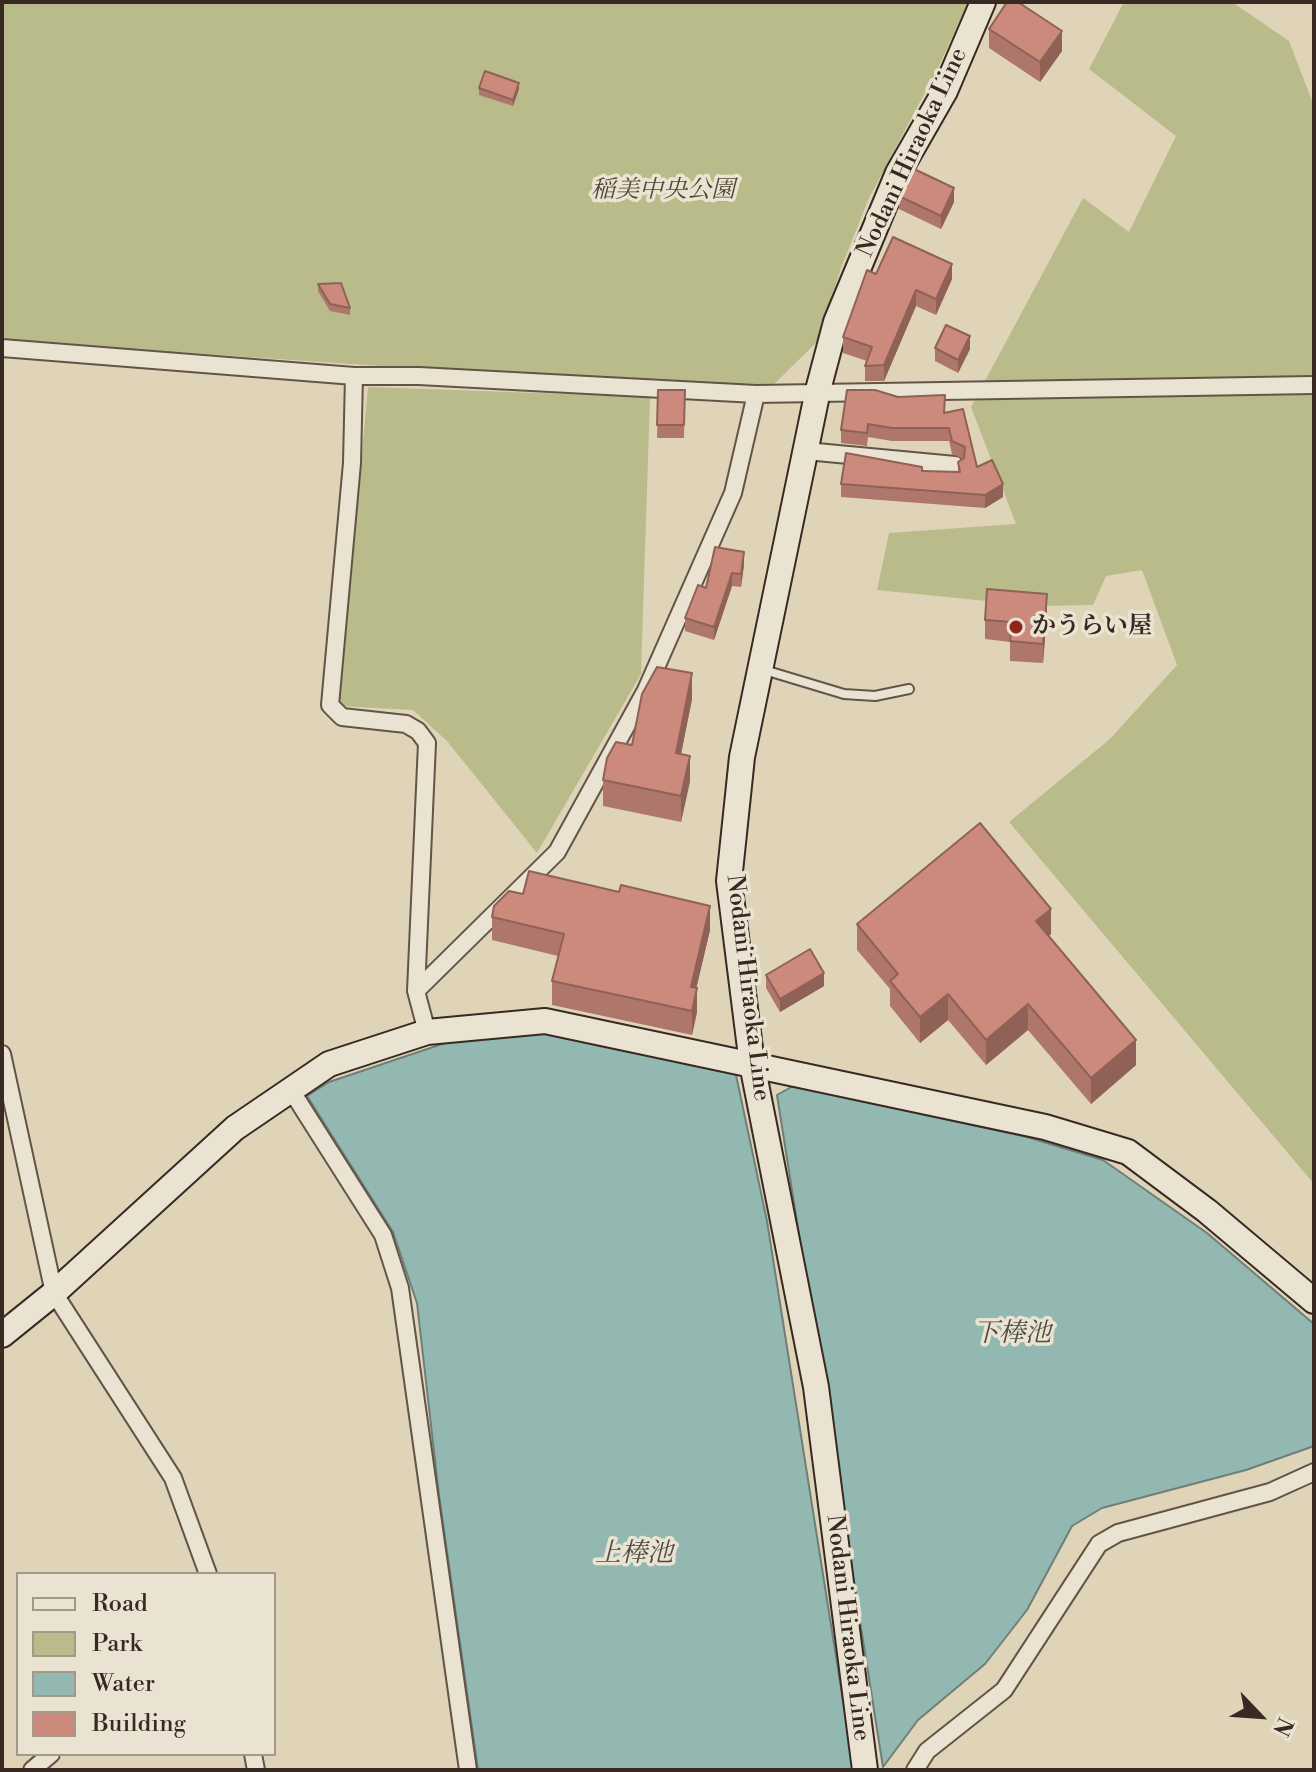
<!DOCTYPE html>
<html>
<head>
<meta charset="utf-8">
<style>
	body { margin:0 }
	#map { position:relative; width:1316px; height:1772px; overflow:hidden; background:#dfd4b8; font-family:"Libre Bodoni",serif }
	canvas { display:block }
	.frame { position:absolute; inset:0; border:4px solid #382923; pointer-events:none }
	.legend { position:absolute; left:16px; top:1572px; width:260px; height:184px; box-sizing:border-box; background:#eae3d1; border:2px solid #a3998b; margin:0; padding:10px 14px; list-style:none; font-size:24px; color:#382923 }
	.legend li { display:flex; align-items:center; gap:16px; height:40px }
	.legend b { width:40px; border:2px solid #a3998b }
	.north { position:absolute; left:1220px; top:1676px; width:80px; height:80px; -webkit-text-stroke:6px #eae3d1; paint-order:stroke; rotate:115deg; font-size:22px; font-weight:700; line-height:32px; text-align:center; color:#382923 }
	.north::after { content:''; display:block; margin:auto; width:28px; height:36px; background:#382923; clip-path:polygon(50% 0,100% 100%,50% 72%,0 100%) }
</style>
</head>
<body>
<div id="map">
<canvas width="1316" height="1772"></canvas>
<div class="frame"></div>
<ul class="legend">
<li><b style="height:10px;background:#eae3d1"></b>Road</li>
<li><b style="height:22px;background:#b9bb8a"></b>Park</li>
<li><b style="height:22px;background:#93b8b1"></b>Water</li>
<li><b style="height:22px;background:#cc8a7c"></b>Building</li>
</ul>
<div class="north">N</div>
</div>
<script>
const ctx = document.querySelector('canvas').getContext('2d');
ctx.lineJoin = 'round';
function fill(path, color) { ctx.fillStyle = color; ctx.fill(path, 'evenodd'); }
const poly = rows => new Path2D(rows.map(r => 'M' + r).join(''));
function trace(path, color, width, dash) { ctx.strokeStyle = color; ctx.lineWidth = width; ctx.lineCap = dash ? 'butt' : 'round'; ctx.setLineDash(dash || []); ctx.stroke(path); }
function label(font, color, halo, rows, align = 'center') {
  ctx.font = font + ' "Libre Bodoni","Noto Serif JP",serif'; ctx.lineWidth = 7; ctx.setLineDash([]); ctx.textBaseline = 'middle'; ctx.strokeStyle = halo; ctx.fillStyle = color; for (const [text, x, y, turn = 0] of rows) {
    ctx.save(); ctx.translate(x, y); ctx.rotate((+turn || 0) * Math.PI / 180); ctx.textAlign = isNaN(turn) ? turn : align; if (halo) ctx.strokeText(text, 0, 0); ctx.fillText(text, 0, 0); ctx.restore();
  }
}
const green = poly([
	[2,2,968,2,938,68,869,198,841,268,818,341,772,386,423,369,2,340],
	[1124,2,1232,2,1289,41,1314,106,1314,1184,1009,822,1110,739,1177,665,1142,570,1106,576,1093,605,1037,606,877,590,889,533,1016,524,971,407,1083,198,1129,232,1176,136,1089,69],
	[368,387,650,397,641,674,537,853,447,741,413,710,339,706]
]);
const water = poly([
	[563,1032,717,1065,736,1075,767,1221,854,1770,478,1770,439,1495,417,1303,393,1232,307,1096,329,1082,460,1038,563,1032],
	[793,1086,1027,1137,1103,1160,1207,1233,1314,1324,1314,1446,1246,1470,1102,1508,1072,1526,1027,1610,985,1664,918,1720,883,1767,777,1095,793,1086]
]);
const lane = poly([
	[761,669,844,694,875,696,909,689]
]);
const street = poly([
	[2,348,354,376,419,376,756,394,1314,385],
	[354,376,352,463,330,705,342,717,406,724,418,731,427,743,416,991],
	[806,451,955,465],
	[427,1032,416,991,557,852,646,690,733,493,756,394],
	[2,1054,54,1293,173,1478,208,1574],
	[291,1090,383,1235,400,1288,468,1770],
	[253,1754,256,1770],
	[32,1770,51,1754],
	[915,1770,927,1751,1004,1690,1099,1544,1118,1533,1270,1492,1314,1472]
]);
const secondary = poly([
	[2,1335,54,1293,235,1128,329,1064,427,1032,545,1021,1045,1127,1128,1152,1207,1211,1314,1301],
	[865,1770,816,1387,752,1064,729,881,742,757,818,390,836,322,898,173,945,91,983,2]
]);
const wall = poly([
	[989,29,1062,51,1040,82,989,48],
	[479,88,519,89,513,106,479,95],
	[899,196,954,202,941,229,899,209],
	[876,274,952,279,936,315,916,306,884,381,865,381,865,366,867,361,843,353,843,337],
	[318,284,350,308,350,315,330,311,318,291],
	[935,348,970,349,958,373,935,361],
	[658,390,685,390,684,438,657,438],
	[875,390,945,413,977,467,1003,497,985,508,841,497,841,484,922,471,958,472,958,462,963,459,952,454,949,441,892,441,868,437,867,446,841,443,841,430],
	[744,565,741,587,732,586,714,640,685,631,685,618,706,588],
	[1047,614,1043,663,1010,661,1010,642,985,639,985,620],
	[692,699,681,754,690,781,681,822,603,806,603,780,632,745],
	[492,917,710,930,696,988,697,1012,692,1035,552,1005,552,981,558,956,492,940],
	[857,924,1051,934,1049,936,1136,1065,1091,1104,1028,1030,986,1065,948,1020,920,1043,890,1006,890,989,857,950],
	[766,975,824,986,780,1012,766,988]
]);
const shadedWall = poly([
	[1062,31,1062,51,1040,82,1040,62],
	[519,83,519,89,513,106,513,100],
	[954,188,954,202,941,229,941,216],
	[952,264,952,279,936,315,936,299],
	[916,290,916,306,884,381,884,365],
	[970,336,970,349,958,373,958,360],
	[1003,484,1003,497,985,508,985,495],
	[744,552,744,565,741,587,741,574],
	[732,573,732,586,714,640,714,627],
	[1047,594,1047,614,1043,663,1043,644],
	[692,673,692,699,676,779,676,753],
	[690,756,690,781,681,822,681,796],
	[710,906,710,930,691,1011,691,987],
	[1051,909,1051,934,1036,946,1036,921],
	[824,973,824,986,780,1012,780,999],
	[697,988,697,1012,692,1035,692,1011],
	[948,994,948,1020,920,1043,920,1017],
	[1028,1004,1028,1030,986,1065,986,1040],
	[1136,1040,1136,1065,1091,1104,1091,1078]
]);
const building = poly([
	[1007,2,1018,2,1062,31,1040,62,989,29,1007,2],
	[485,71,519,83,513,100,479,88,485,71],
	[912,168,954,188,941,216,899,196,912,168],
	[893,237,952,264,936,299,916,290,884,365,865,366,872,347,843,337,867,270,876,274,893,237],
	[341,283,350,308,330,304,318,284,341,283],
	[946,325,970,336,958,360,935,348,946,325],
	[658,390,685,390,684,425,657,425,658,390],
	[847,390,875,390,898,397,945,395,944,413,963,409,977,467,992,460,1003,484,985,495,841,484,846,453,922,467,922,471,960,472,958,462,964,458,965,447,952,441,949,428,892,428,868,424,867,433,841,430,847,390],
	[715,547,744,552,741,574,732,573,714,627,685,618,698,585,706,588,715,547],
	[987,589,1047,594,1043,644,1010,641,1012,622,985,620,987,589],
	[657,667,692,673,676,753,690,756,681,796,603,780,607,758,616,742,632,745,642,694,657,667],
	[980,823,1051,909,1036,921,1136,1040,1091,1078,1028,1004,986,1040,948,994,920,1017,890,981,898,974,857,924,980,823],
	[529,871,619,892,621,885,710,906,691,987,697,988,692,1011,552,981,564,934,492,917,494,906,509,891,523,894,529,871],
	[810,949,824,973,780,999,766,975,810,949]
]);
const markers = [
	[1016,627,8,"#8f2418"]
];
const streetNames = [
	["Nodani Hiraoka Line",913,153,-65],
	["Nodani Hiraoka Line",747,988,83],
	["Nodani Hiraoka Line",847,1628,83]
];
const parkNames = [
	["稲美中央公園",663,191]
];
const poiNames = [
	["かうらい屋",1032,627]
];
const waterNames = [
	["下棒池",1012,1335],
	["上棒池",634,1555]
];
fill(green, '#b9bb8a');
fill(water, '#93b8b1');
trace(water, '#6f7f78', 2);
trace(lane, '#625448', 12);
trace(street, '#625448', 20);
trace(secondary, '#382923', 28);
trace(lane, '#eae3d1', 8);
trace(street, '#eae3d1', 16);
trace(secondary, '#eae3d1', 24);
fill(wall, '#af776b');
fill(shadedWall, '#8f6157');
fill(building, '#cc8a7c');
trace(building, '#8f6157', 2);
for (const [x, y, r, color] of markers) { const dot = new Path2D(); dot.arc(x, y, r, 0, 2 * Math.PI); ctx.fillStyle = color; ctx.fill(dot); trace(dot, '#eae3d1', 3); }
label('24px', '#382923', '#eae3d1', streetNames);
label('italic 24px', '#524638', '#eae3d1', parkNames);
label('bold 24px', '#382923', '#eae3d1', poiNames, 'left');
label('italic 26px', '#4f4d46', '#eae3d1', waterNames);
</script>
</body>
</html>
